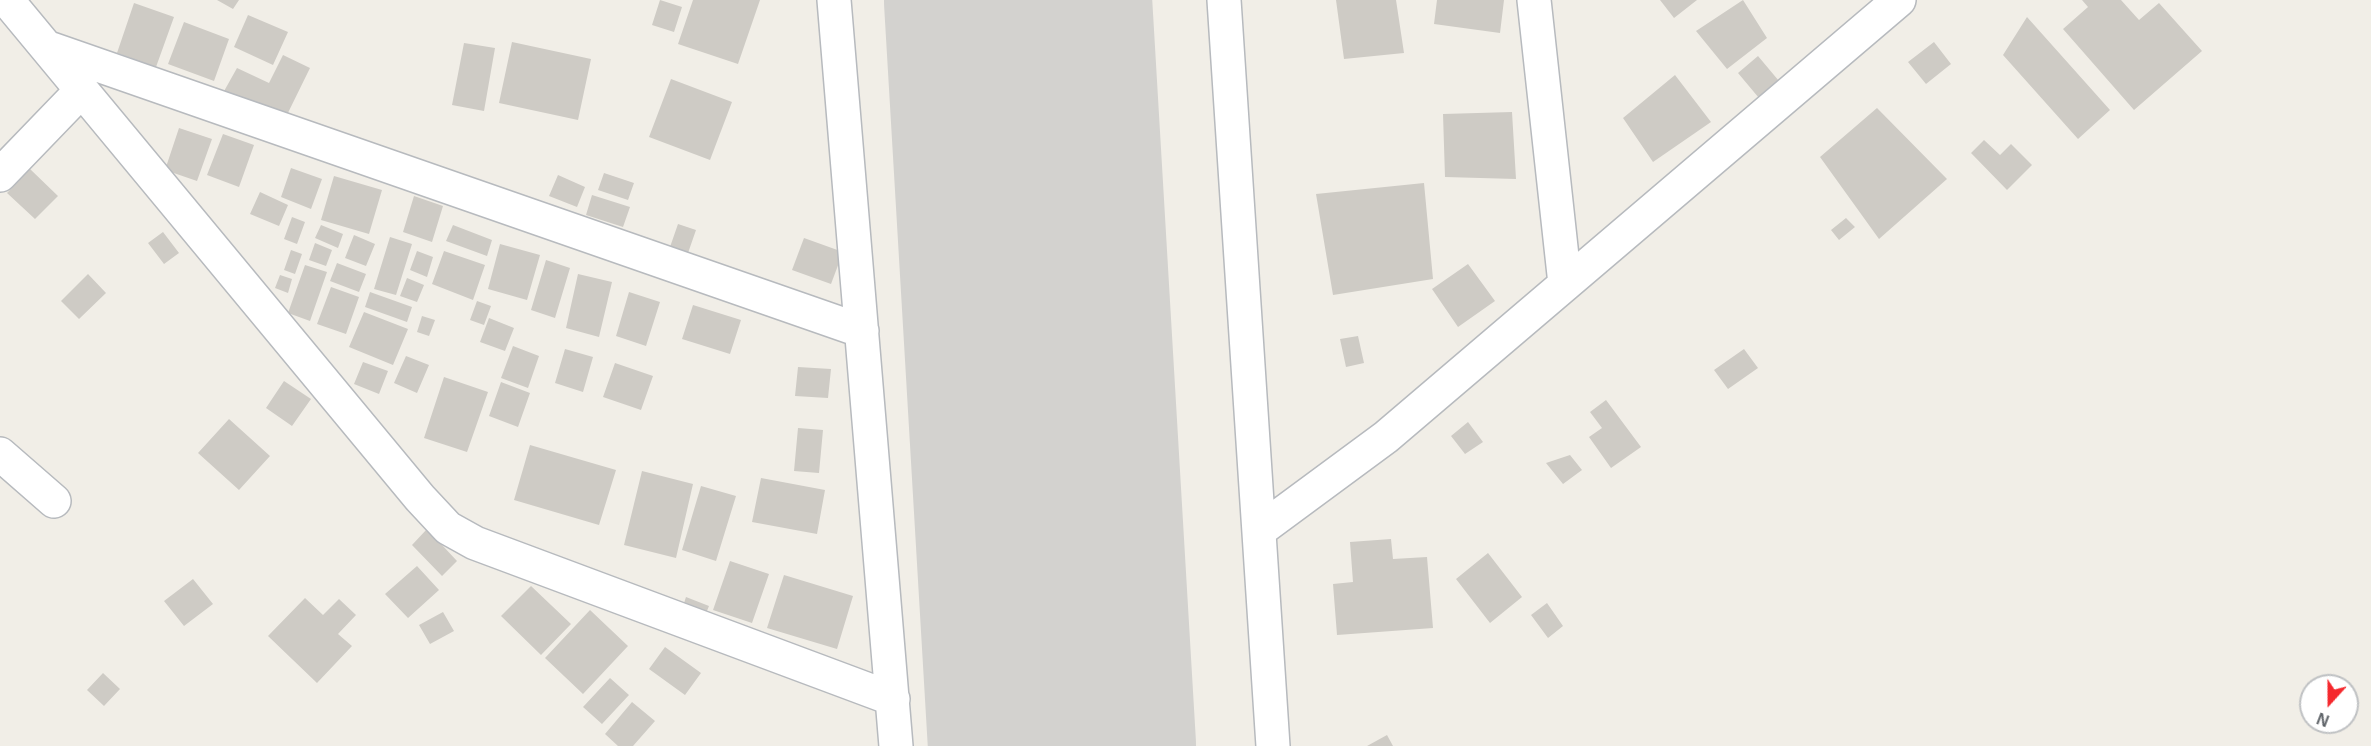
<!DOCTYPE html>
<html>
<head>
<meta charset="utf-8">
<style>
	body { margin:0 }
	#map { position:relative; width:2371px; height:746px; overflow:hidden; background:#f1eee7; font-family:Helvetica,sans-serif }
	canvas { display:block }
	.north { position:absolute; left:2299px; top:674px; width:60px; height:60px; box-sizing:border-box; background:#fff; border:2px solid #bfc1c3; border-radius:50%; rotate:201deg; font-size:16px; font-weight:700; line-height:24px; text-align:center; color:#5e6368 }
	.north::after { content:''; display:block; margin:auto; width:21px; height:27px; background:#f5282d; clip-path:polygon(50% 0,100% 100%,50% 72%,0 100%) }
</style>
</head>
<body>
<div id="map">
<canvas width="2371" height="746"></canvas>
<div class="north">N</div>
</div>
<script>
const ctx = document.querySelector('canvas').getContext('2d');
ctx.lineJoin = 'round';
const poly = rows => new Path2D(rows.map(r => 'M' + r).join(''));
function trace(path, color, width, dash) { ctx.strokeStyle = color; ctx.lineWidth = width; ctx.lineCap = dash ? 'butt' : 'round'; ctx.setLineDash(dash || []); ctx.stroke(path); }
function fill(path, color) { ctx.fillStyle = color; ctx.fill(path, 'evenodd'); }
const runway = poly([
	[1018,0,1062,746]
]);
const building = poly([
	[217,0,239,0,233,9],
	[660,0,682,7,674,32,652,25],
	[693,0,760,0,738,64,678,44],
	[1336,0,1396,0,1404,53,1344,59],
	[1437,0,1504,0,1500,33,1434,24],
	[1660,0,1697,0,1674,18],
	[1743,0,1767,38,1727,69,1696,31],
	[2082,0,2121,0,2139,20,2159,3,2202,51,2134,110,2063,29,2088,7],
	[134,3,174,17,156,67,117,53],
	[248,15,288,32,273,65,234,47],
	[2027,17,2110,110,2078,139,2003,55],
	[184,22,229,39,214,81,168,64],
	[512,42,591,59,578,120,499,103],
	[1934,42,1951,64,1926,84,1908,62],
	[464,43,495,48,484,111,452,105],
	[283,55,310,68,283,123,223,93,237,68,269,83],
	[1758,56,1784,87,1764,104,1738,73],
	[1675,75,1711,122,1653,162,1623,118],
	[671,79,732,102,710,160,649,137],
	[1877,108,1947,179,1879,239,1820,157],
	[1512,112,1516,179,1445,177,1443,114],
	[179,128,212,139,197,181,165,170],
	[223,134,254,145,239,187,207,175],
	[1984,140,2000,155,2011,144,2032,165,2007,190,1971,153],
	[291,168,322,179,311,209,281,197],
	[30,169,58,196,35,219,7,193],
	[604,173,634,183,628,200,598,190],
	[558,175,585,187,577,207,549,196],
	[334,176,382,190,369,234,321,220],
	[1424,183,1433,279,1333,295,1316,194],
	[260,192,288,205,279,226,250,214],
	[592,195,630,207,623,227,586,215],
	[414,196,443,206,432,242,403,232],
	[292,217,305,222,297,244,284,239],
	[1846,218,1855,227,1839,240,1831,230],
	[678,224,696,230,688,253,670,247],
	[321,225,343,234,338,248,315,238],
	[453,225,492,240,487,256,446,241],
	[163,232,179,253,164,264,148,243],
	[354,235,375,244,366,266,345,258],
	[390,237,412,244,396,295,374,289],
	[804,238,843,252,831,284,792,270],
	[315,243,332,250,326,266,309,260],
	[500,244,540,255,527,300,488,289],
	[291,250,302,254,295,274,284,270],
	[417,251,433,257,427,277,410,270],
	[444,251,485,265,473,300,432,284],
	[546,260,570,268,555,318,531,310],
	[337,263,366,274,359,292,330,281],
	[1468,264,1495,301,1458,327,1432,289],
	[305,265,327,272,310,321,288,313],
	[88,274,106,293,79,319,61,301],
	[578,274,612,282,599,337,566,328],
	[280,275,292,279,288,293,275,288],
	[407,278,424,285,417,302,400,296],
	[331,287,359,297,346,334,317,324],
	[370,292,412,307,407,322,365,307],
	[629,292,660,302,646,346,616,336],
	[477,301,491,306,484,325,470,320],
	[693,305,741,320,730,354,682,339],
	[364,312,408,329,393,365,349,347],
	[422,316,435,320,429,336,417,332],
	[489,318,514,328,505,351,480,342],
	[1358,336,1364,363,1346,367,1340,339],
	[513,346,539,356,528,388,501,378],
	[565,349,593,357,583,392,555,383],
	[1744,349,1758,368,1728,389,1714,370],
	[406,356,429,365,417,393,394,383],
	[363,362,388,371,379,394,354,384],
	[615,363,653,376,641,410,603,397],
	[798,367,831,369,828,398,795,396],
	[444,377,488,392,467,452,424,438],
	[284,381,311,399,292,426,266,408],
	[501,382,530,393,518,427,489,416],
	[1606,400,1641,447,1611,468,1589,437,1602,428,1590,412],
	[229,419,270,456,239,490,198,453],
	[1468,422,1483,442,1465,454,1451,436],
	[798,428,823,430,819,473,794,471],
	[530,445,616,470,599,525,514,500],
	[1570,455,1582,470,1563,484,1546,463],
	[642,471,693,484,676,558,624,545],
	[761,478,825,490,817,534,752,522],
	[701,486,736,496,716,561,682,550],
	[427,529,457,561,442,576,412,545],
	[1391,539,1393,559,1427,557,1433,628,1337,635,1333,584,1353,582,1350,542],
	[1488,553,1522,597,1490,623,1456,579],
	[730,561,769,574,752,623,713,610],
	[417,566,439,590,408,618,385,594],
	[784,575,853,596,837,649,767,628],
	[193,579,213,604,184,626,164,601],
	[531,586,571,624,541,655,501,616],
	[686,597,709,606,704,618,682,609],
	[305,598,323,615,339,599,356,615,338,634,352,646,317,683,268,636],
	[1547,603,1563,626,1548,638,1531,615],
	[590,610,628,646,583,694,545,658],
	[443,612,454,631,430,644,419,625],
	[665,647,701,673,685,695,649,669],
	[103,673,120,689,104,706,87,690],
	[610,678,629,695,602,724,583,707],
	[632,702,655,721,633,746,618,746,605,734],
	[1387,735,1393,746,1367,746]
]);
const minor = poly([
	[7,0,420,498,448,528,475,543,893,699],
	[834,0,896,746],
	[1224,0,1273,746],
	[1534,0,1565,284],
	[46,47,862,331],
	[0,175,82,90],
	[0,454,54,501],
	[1260,530,1386,437,1899,0]
]);
trace(runway, '#d3d2cf', 268);
fill(building, '#cecbc5');
trace(minor, '#b7babe', 36);
trace(minor, '#fff', 33);
</script>
</body>
</html>
